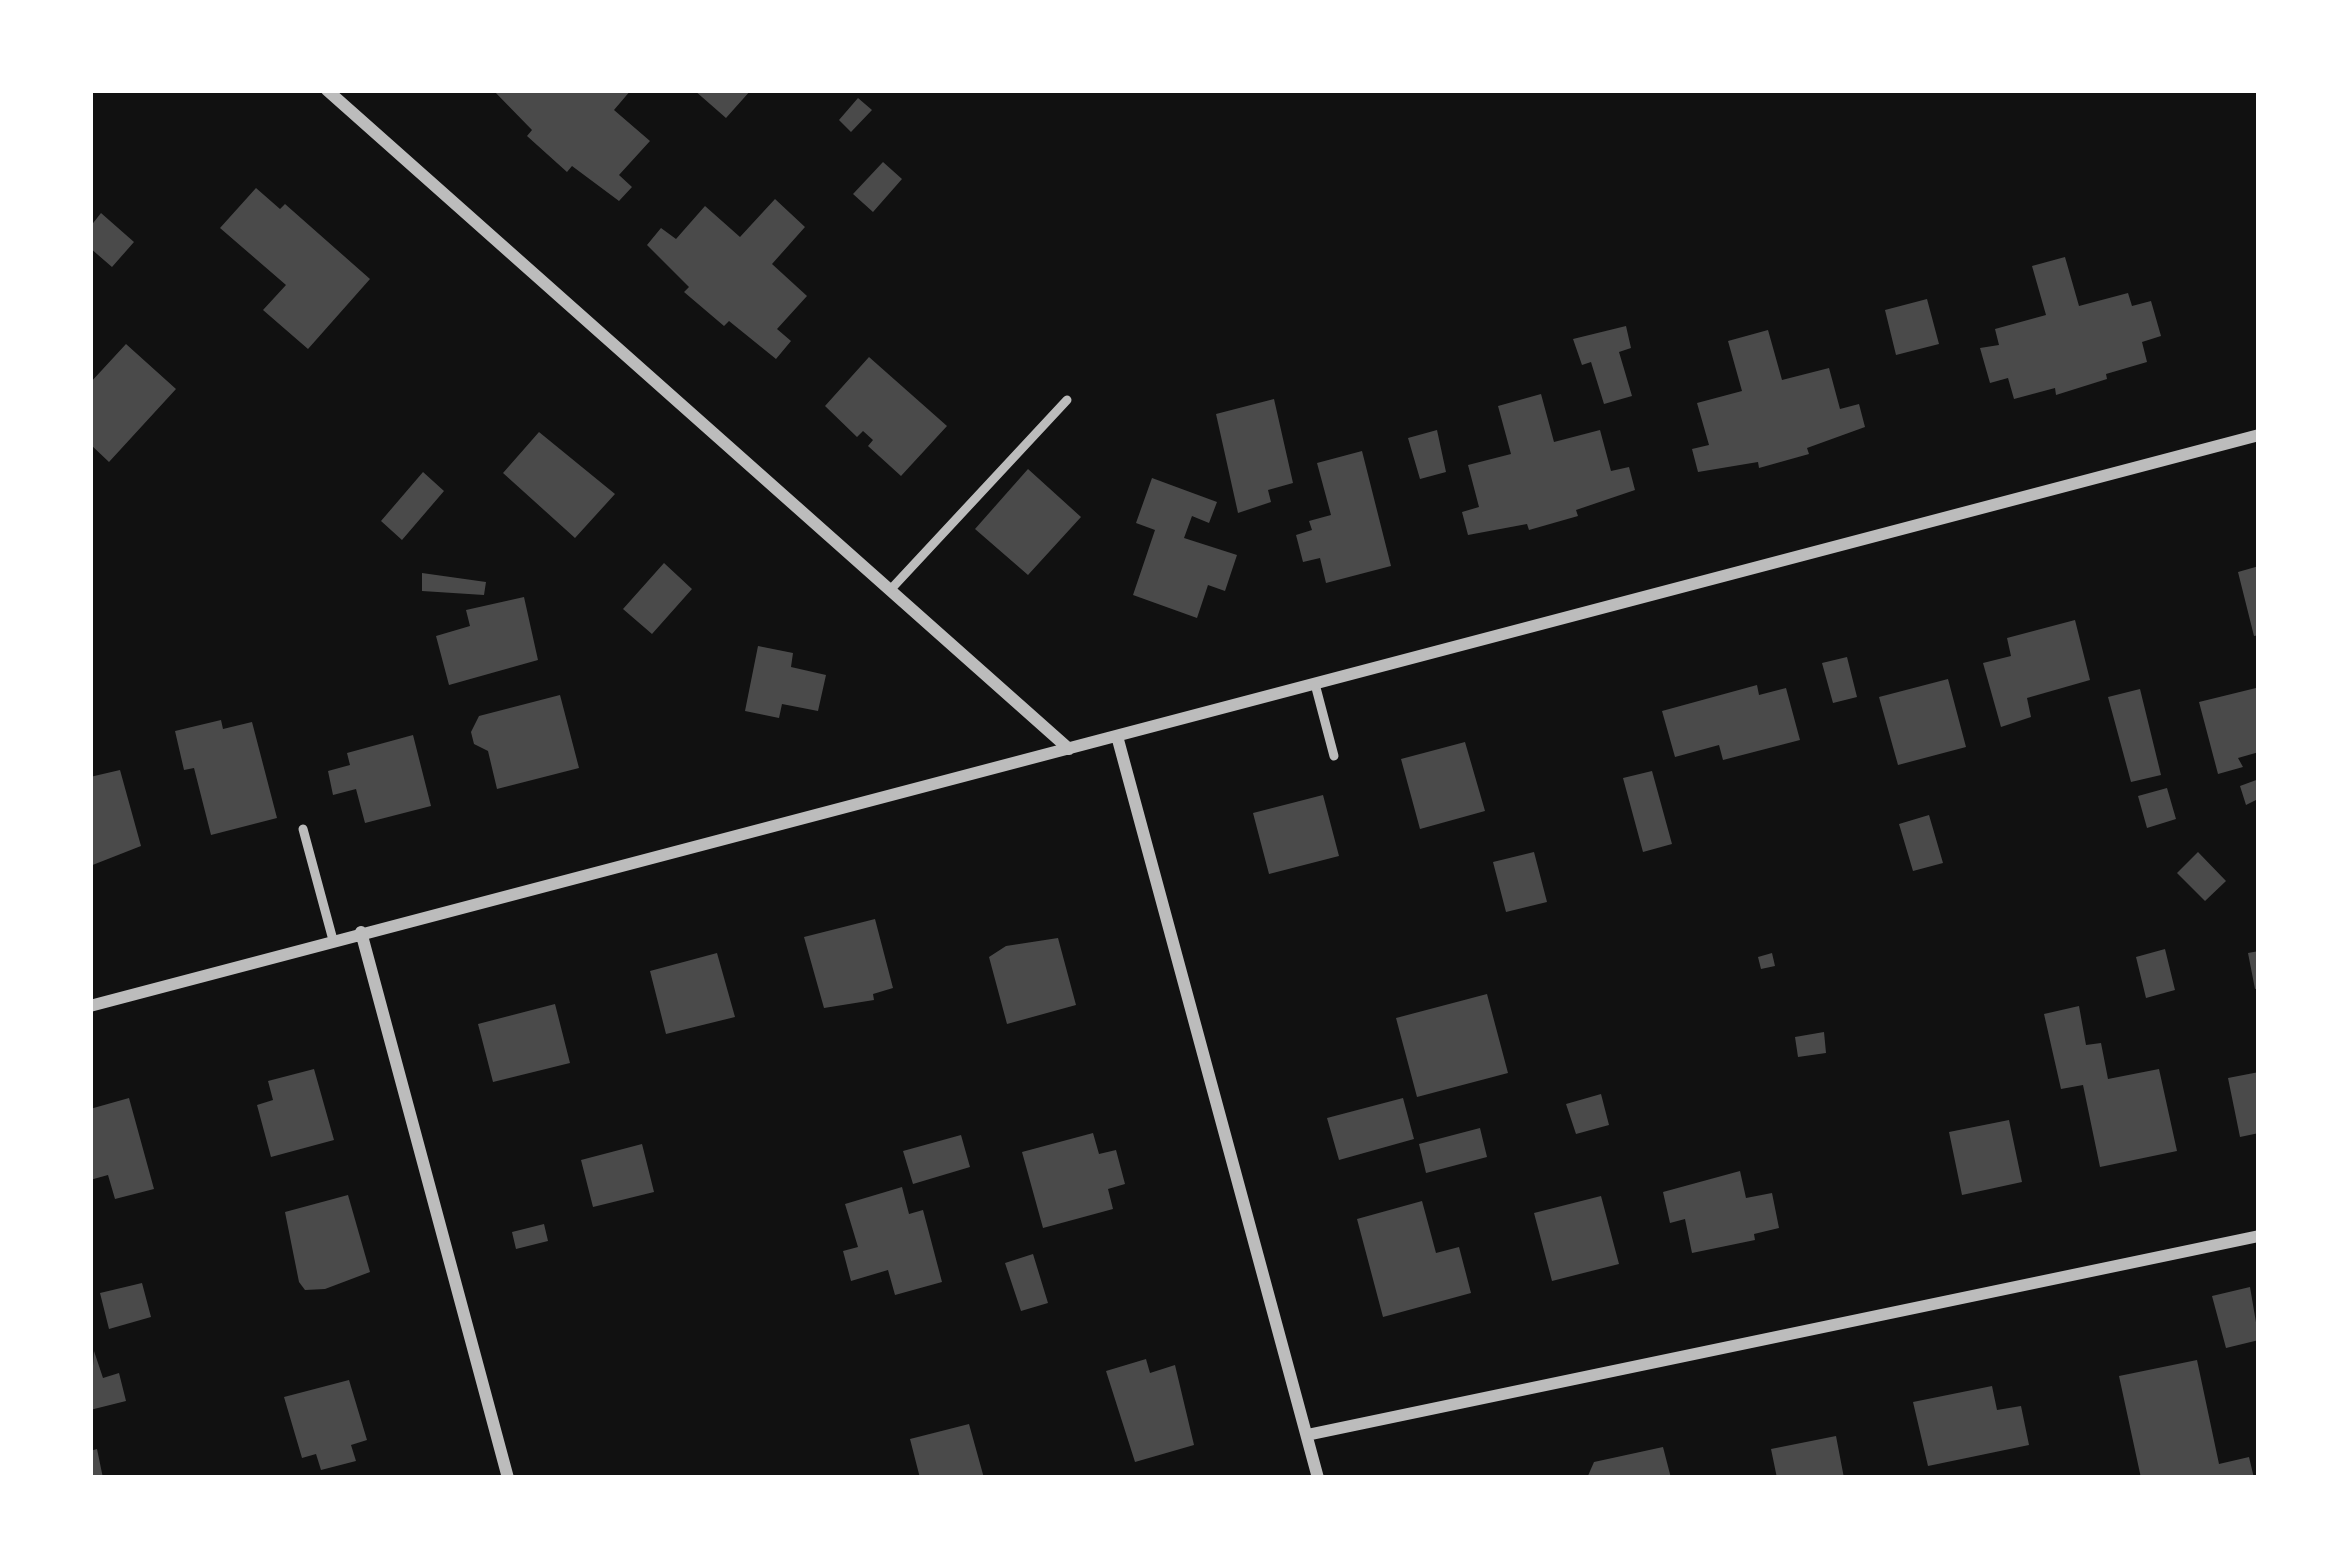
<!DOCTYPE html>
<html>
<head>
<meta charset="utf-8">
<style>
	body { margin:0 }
	#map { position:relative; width:2349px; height:1568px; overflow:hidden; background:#111; font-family:Georgia,serif }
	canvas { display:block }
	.frame { position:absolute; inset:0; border:93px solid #fff; pointer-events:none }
</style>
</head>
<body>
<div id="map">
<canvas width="2349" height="1568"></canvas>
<div class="frame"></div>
</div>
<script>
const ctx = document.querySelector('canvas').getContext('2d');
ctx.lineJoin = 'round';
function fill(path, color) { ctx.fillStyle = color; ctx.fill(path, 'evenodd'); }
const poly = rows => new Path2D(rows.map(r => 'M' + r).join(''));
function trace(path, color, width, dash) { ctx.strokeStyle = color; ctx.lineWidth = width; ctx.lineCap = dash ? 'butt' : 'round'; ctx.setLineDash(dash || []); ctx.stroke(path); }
const building = poly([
	[493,90,631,90,614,110,650,141,619,175,632,187,619,201,572,166,567,172,527,136,532,130],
	[694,90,751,90,726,118],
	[858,98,872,110,851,132,839,120],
	[883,162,902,179,873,212,853,194],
	[256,188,280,209,285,204,370,279,308,349,263,310,286,285,220,228],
	[775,199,805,227,772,264,807,296,777,329,791,341,776,359,729,321,724,326,684,292,689,287,647,245,661,228,676,239,705,206,740,237],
	[101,213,134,242,112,267,90,248,90,227],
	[2065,257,2079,306,2128,293,2132,306,2151,301,2161,336,2142,342,2147,362,2106,374,2107,379,2056,395,2055,388,2014,399,2008,378,1990,383,1980,348,1999,345,1995,329,2046,315,2032,266],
	[1927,299,1939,344,1896,355,1885,310],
	[1626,326,1631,348,1619,352,1632,396,1604,404,1591,362,1582,365,1573,339],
	[1768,330,1782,380,1829,368,1840,409,1859,404,1865,427,1807,448,1809,454,1759,468,1758,462,1698,472,1692,449,1709,445,1697,403,1742,391,1728,341],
	[126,344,176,389,109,462,90,444,90,383],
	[869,357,947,426,901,476,868,446,873,440,863,431,857,437,825,406],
	[1541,394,1554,442,1600,430,1611,471,1629,467,1635,490,1576,510,1578,516,1529,530,1527,524,1468,535,1462,512,1479,507,1468,465,1511,454,1498,406],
	[1274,399,1293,483,1268,490,1271,502,1238,513,1216,414],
	[1437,430,1446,472,1420,479,1408,438],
	[539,432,615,494,575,538,503,473],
	[1362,451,1391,566,1326,583,1320,558,1303,562,1296,535,1312,530,1309,521,1331,515,1317,463],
	[1028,469,1081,517,1028,575,975,529],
	[423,472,444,491,402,540,381,521],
	[1152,478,1217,502,1209,523,1192,516,1184,538,1237,555,1225,591,1208,585,1197,618,1133,595,1155,530,1136,523],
	[664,563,692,589,652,634,623,609],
	[2259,566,2259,635,2254,636,2238,572],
	[422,573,486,582,484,595,422,591],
	[524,597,538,660,449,685,436,636,470,626,466,610],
	[2075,620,2090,680,2027,698,2031,717,2001,727,1983,663,2011,656,2007,638],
	[758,646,793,653,791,667,826,675,818,711,782,704,779,718,745,711],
	[1847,657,1857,697,1833,703,1822,663],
	[1948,679,1966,747,1898,765,1879,697],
	[1757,685,1759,695,1786,688,1800,740,1723,760,1719,745,1675,757,1662,711],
	[2256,688,2259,752,2238,758,2243,767,2218,774,2199,702],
	[2140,689,2161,775,2131,782,2108,697],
	[560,695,579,768,497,789,488,751,474,744,471,732,479,716],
	[221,720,223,729,252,722,277,818,211,835,194,768,184,770,175,731],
	[413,735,431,806,365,823,356,789,333,795,328,771,350,765,347,753],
	[1465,742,1485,811,1420,829,1401,759],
	[120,770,141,846,90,866,90,777],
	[1652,771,1672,844,1643,852,1623,778],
	[2259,779,2259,805,2256,800,2246,805,2240,786],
	[2167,788,2176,819,2147,828,2138,796],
	[1323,795,1339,856,1269,874,1253,813],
	[1929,815,1943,863,1913,871,1899,824],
	[1534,852,1547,902,1506,912,1493,862],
	[2198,852,2226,881,2205,901,2177,873],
	[875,919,893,988,873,994,874,1000,824,1008,804,937],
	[1058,938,1076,1005,1007,1024,989,957,1006,946],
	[2165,949,2175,990,2146,998,2136,957],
	[2259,951,2259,988,2255,989,2248,953],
	[717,953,735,1017,666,1034,650,971],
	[1772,953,1775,966,1761,969,1758,957],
	[1487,994,1508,1073,1417,1097,1396,1018],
	[555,1004,570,1063,493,1082,478,1024],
	[2079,1006,2086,1045,2101,1043,2108,1079,2159,1069,2177,1151,2100,1167,2083,1085,2061,1089,2044,1014],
	[1824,1032,1826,1053,1798,1057,1795,1037],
	[314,1069,334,1140,271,1157,257,1105,273,1100,268,1081],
	[2259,1072,2259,1133,2240,1137,2228,1078],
	[1601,1094,1609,1125,1576,1134,1566,1104],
	[129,1098,154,1189,115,1199,108,1175,90,1180,90,1109],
	[1403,1098,1414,1139,1339,1160,1327,1118],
	[2009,1120,2022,1182,1962,1195,1949,1132],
	[1480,1128,1487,1157,1426,1173,1419,1144],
	[1093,1133,1099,1154,1116,1150,1125,1184,1108,1189,1113,1209,1043,1228,1022,1152],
	[961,1135,970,1167,913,1184,903,1151],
	[642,1144,654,1192,593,1207,581,1160],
	[1740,1171,1746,1198,1772,1193,1779,1228,1754,1234,1755,1240,1692,1253,1685,1219,1670,1223,1663,1192],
	[902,1187,909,1214,923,1210,942,1282,895,1295,888,1270,851,1281,843,1251,858,1247,845,1204],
	[348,1195,370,1272,325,1289,305,1290,299,1282,285,1212],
	[1601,1196,1619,1264,1552,1281,1534,1213],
	[1422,1201,1436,1253,1459,1247,1471,1293,1383,1317,1357,1219],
	[544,1224,548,1241,516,1249,512,1232],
	[1033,1254,1048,1303,1021,1311,1005,1263],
	[142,1283,151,1317,109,1329,100,1293],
	[2250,1287,2259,1340,2226,1348,2212,1296],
	[94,1351,103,1378,119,1373,126,1401,90,1410],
	[1146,1359,1150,1373,1175,1365,1194,1445,1135,1462,1106,1371],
	[2197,1360,2219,1464,2249,1457,2254,1478,2141,1478,2119,1376],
	[349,1380,367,1440,351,1445,356,1461,321,1470,316,1454,302,1458,284,1397],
	[1992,1386,1997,1410,2021,1406,2029,1445,1928,1466,1913,1402],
	[969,1424,984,1478,920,1478,910,1439],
	[1836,1436,1844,1478,1777,1478,1771,1449],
	[1663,1447,1671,1478,1587,1478,1594,1462],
	[97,1449,103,1478,90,1478,90,1451]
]);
const service = poly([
	[892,588,1067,400],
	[1315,684,1334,756],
	[303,829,333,940]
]);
const minor = poly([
	[327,90,1069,749],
	[1117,736,1318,1478],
	[361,932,508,1478],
	[90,1006,2259,435],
	[1307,1435,2259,1236]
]);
fill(building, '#4a4a4a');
trace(service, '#bcbcbc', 9);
trace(minor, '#bcbcbc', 12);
</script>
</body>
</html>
